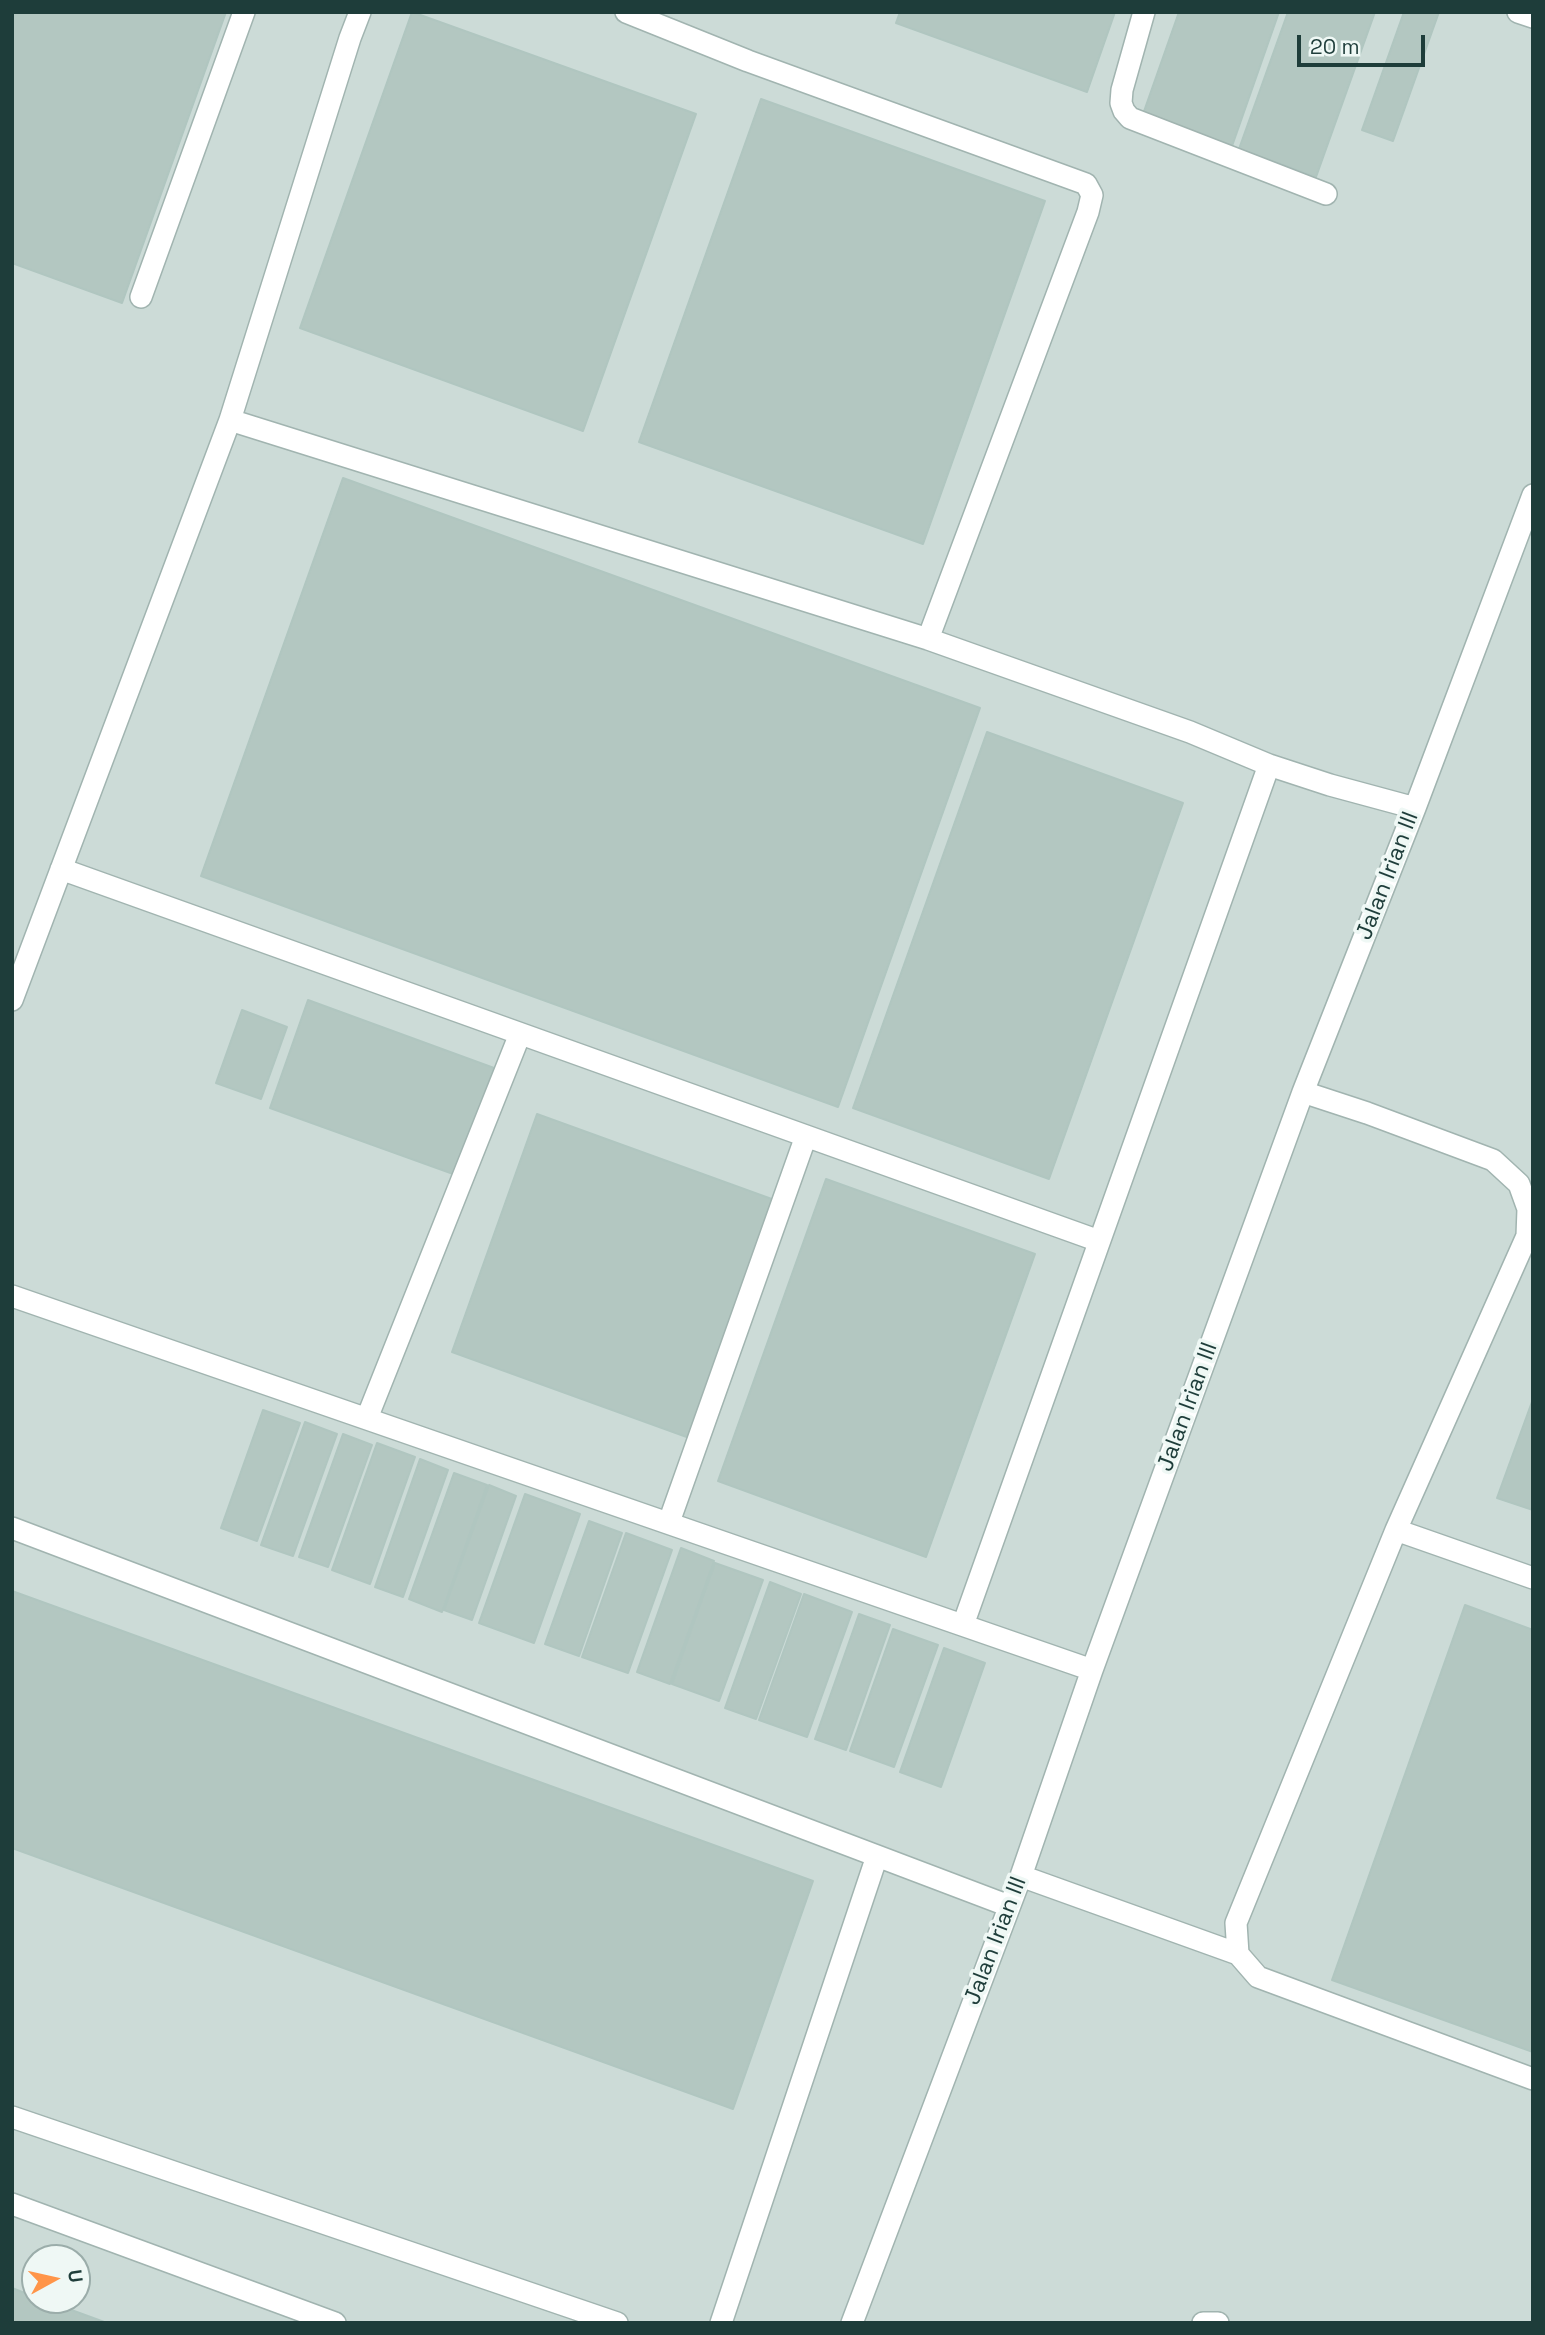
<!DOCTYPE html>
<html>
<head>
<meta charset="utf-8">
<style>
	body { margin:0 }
	#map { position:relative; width:1545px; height:2335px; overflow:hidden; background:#deece8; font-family:"Space Grotesk",sans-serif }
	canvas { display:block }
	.frame { position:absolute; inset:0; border:14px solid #1e3d3a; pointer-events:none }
	.north { position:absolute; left:21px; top:2244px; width:70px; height:70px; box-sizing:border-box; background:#eff8f5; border:2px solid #9badaa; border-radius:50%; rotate:82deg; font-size:19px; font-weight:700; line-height:28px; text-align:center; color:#1e3d3a }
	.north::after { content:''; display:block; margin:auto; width:24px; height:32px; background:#ff9549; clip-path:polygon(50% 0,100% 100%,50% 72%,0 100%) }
	.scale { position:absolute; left:1297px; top:35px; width:128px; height:32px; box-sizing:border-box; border:4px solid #1e3d3a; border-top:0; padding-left:9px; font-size:21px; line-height:24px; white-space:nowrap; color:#1e3d3a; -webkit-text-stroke:5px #eff8f5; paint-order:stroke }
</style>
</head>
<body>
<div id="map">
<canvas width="1545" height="2335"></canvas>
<div class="frame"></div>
<div class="north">U</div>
<div class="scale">20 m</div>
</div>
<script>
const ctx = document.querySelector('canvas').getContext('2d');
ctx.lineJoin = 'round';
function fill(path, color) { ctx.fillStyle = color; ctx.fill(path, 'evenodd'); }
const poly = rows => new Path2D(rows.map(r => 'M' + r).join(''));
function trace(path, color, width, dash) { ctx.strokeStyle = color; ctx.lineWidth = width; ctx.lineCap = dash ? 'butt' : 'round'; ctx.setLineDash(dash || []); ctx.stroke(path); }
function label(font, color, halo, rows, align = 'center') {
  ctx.font = font + ' "Space Grotesk",sans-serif'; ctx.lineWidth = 7; ctx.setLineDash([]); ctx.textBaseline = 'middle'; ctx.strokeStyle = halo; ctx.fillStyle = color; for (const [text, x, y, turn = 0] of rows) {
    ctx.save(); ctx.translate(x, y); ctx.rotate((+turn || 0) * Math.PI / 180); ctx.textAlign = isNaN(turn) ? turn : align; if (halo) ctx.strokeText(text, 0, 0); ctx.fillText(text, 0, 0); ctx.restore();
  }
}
const built = poly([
	[12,12,1533,12,1533,2323,12,2323],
	[35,2258,77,2258,77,2300,35,2300]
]);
const building = poly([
	[12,12,226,12,122,303,12,263,12,12],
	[412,12,696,114,583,431,300,328,412,12],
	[900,12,1115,12,1087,92,896,23,900,12],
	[1179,12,1279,12,1231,149,1142,117,1179,12],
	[1288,12,1375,12,1316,177,1239,149,1288,12],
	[1404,12,1439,12,1393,141,1362,130,1404,12],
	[761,99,1045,201,923,544,639,442,761,99],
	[343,478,980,708,838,1107,201,876,343,478],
	[987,732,1183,803,1049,1179,853,1108,987,732],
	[308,1000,494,1068,456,1175,270,1108,308,1000],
	[242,1010,287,1027,261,1099,216,1083,242,1010],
	[537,1114,780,1202,695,1440,452,1352,537,1114],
	[826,1179,1035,1254,926,1557,718,1481,826,1179],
	[1533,1399,1533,1510,1497,1498,1533,1399],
	[263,1410,300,1423,257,1541,221,1528,263,1410],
	[305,1422,337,1434,293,1556,261,1545,305,1422],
	[343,1434,372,1445,328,1567,299,1557,343,1434],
	[377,1443,415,1457,370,1584,332,1570,377,1443],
	[420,1459,448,1470,403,1597,375,1587,420,1459],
	[454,1473,487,1485,442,1612,409,1599,454,1473],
	[489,1485,516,1496,472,1620,444,1610,489,1485],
	[525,1494,580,1514,534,1643,479,1623,525,1494],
	[589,1521,622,1533,579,1656,545,1644,589,1521],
	[626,1533,672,1550,628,1673,582,1657,626,1533],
	[681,1548,714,1561,670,1684,637,1672,681,1548],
	[715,1563,763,1580,719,1701,672,1684,715,1563],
	[770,1582,801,1594,756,1719,725,1708,770,1582],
	[12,1591,813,1881,733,2109,12,1848,12,1591],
	[804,1594,852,1612,807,1737,759,1720,804,1594],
	[1465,1605,1533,1630,1533,2052,1332,1980,1465,1605],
	[859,1614,890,1625,846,1750,815,1739,859,1614],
	[893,1629,938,1645,894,1767,850,1751,893,1629],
	[944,1648,985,1663,941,1787,900,1772,944,1648],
	[12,2288,35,2297,35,2300,44,2300,107,2323,12,2323,12,2288]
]);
const minor = poly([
	[626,12,748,61,1086,184,1092,195,1088,212,928,639],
	[1144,12,1122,90,1121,103,1124,111,1130,118,1326,194],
	[1518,12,1533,17],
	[141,297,244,12],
	[230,420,928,639,1190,732,1269,765,963,1625],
	[1269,765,1330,785,1415,808],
	[61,869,1099,1241],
	[12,1000,230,420,350,38,360,12],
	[1303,1092,1367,1113,1493,1160,1519,1184,1528,1209,1527,1236,1396,1530,1236,1923,1238,1954,1258,1977,1533,2079],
	[12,1296,1092,1670],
	[367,1418,520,1034],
	[669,1522,806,1136],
	[12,1528,1009,1906],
	[1396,1530,1533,1578],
	[1021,1876,1238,1954],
	[12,2117,617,2323],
	[12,2204,335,2323],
	[721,2323,877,1856],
	[852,2323,1021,1876,1092,1670,1303,1092,1415,808,1533,495],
	[1203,2323,1218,2323]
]);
const streetNames = [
	["Jalan Irian III",1388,876,-69],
	["Jalan Irian III",1188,1407,-70],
	["Jalan Irian III",996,1941,-69]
];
fill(built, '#ccdbd7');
fill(building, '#b3c7c1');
trace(building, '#b0c6c0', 2);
trace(minor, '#a1b4b0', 24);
trace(minor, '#fff', 21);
label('23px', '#1e3d3a', '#eff8f5', streetNames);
</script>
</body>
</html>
